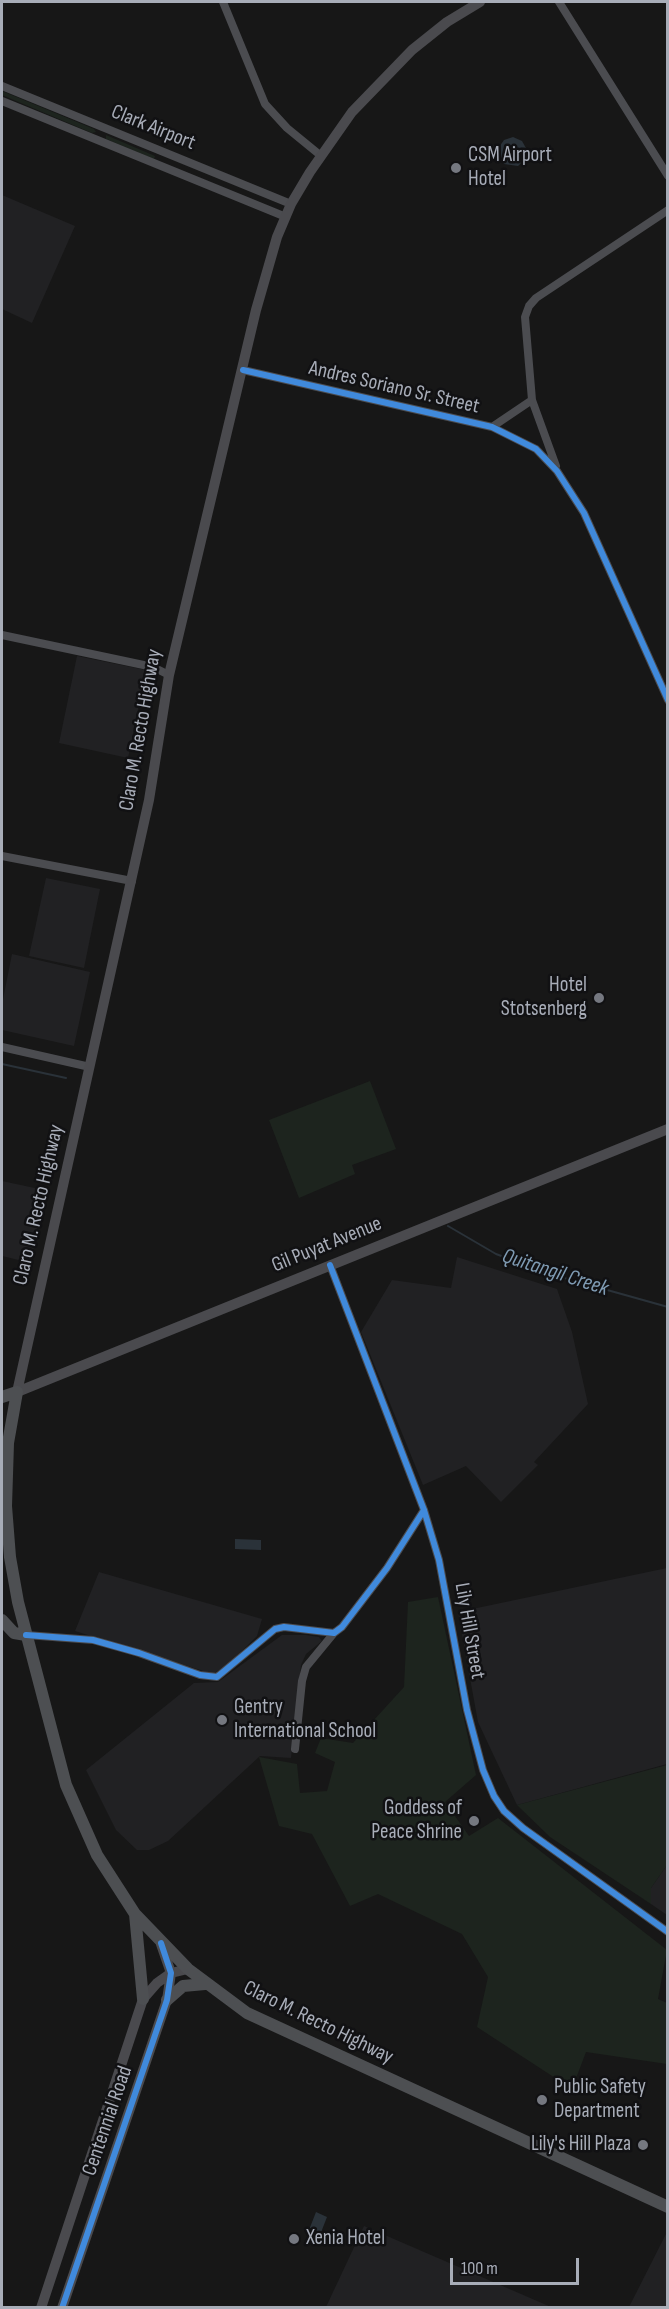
<!DOCTYPE html>
<html>
<head>
<meta charset="utf-8">
<style>
	body { margin:0 }
	#map { position:relative; width:669px; height:2309px; overflow:hidden; background:#171717; font-family:"Sofia Sans Condensed",sans-serif }
	canvas { display:block }
	.frame { position:absolute; inset:0; border:3px solid #a8adb8; pointer-events:none }
	.scale { position:absolute; left:450px; top:2258px; width:129px; height:27px; box-sizing:border-box; border:3px solid #a8adb8; border-top:0; padding-left:8px; font-size:18px; line-height:21px; white-space:nowrap; color:#a8adb8; -webkit-text-stroke:4px #111113; paint-order:stroke }
</style>
</head>
<body>
<div id="map">
<canvas width="669" height="2309"></canvas>
<div class="frame"></div>
<div class="scale">100 m</div>
</div>
<script>
const ctx = document.querySelector('canvas').getContext('2d');
ctx.lineJoin = 'round';
function fill(path, color) { ctx.fillStyle = color; ctx.fill(path, 'evenodd'); }
const poly = rows => new Path2D(rows.map(r => 'M' + r).join(''));
function trace(path, color, width, dash) { ctx.strokeStyle = color; ctx.lineWidth = width; ctx.lineCap = dash ? 'butt' : 'round'; ctx.setLineDash(dash || []); ctx.stroke(path); }
function label(font, color, halo, rows, align = 'center') {
  ctx.font = font + ' "Sofia Sans Condensed",sans-serif'; ctx.lineWidth = 5; ctx.setLineDash([]); ctx.textBaseline = 'middle'; ctx.strokeStyle = halo; ctx.fillStyle = color; for (const [text, x, y, turn = 0] of rows) {
    ctx.save(); ctx.translate(x, y); ctx.rotate((+turn || 0) * Math.PI / 180); ctx.textAlign = isNaN(turn) ? turn : align; if (halo) ctx.strokeText(text, 0, 0); ctx.fillText(text, 0, 0); ctx.restore();
  }
}
const built = poly([
	[2,195,75,226,32,323,2,309],
	[77,656,146,670,128,758,59,743],
	[46,878,100,889,84,968,29,956],
	[12,954,90,972,74,1046,2,1030,2,1004],
	[2,1181,44,1190,31,1263,2,1256],
	[457,1257,557,1289,572,1332,588,1404,534,1462,538,1465,501,1502,466,1466,423,1485,361,1332,392,1280,451,1288],
	[667,1568,667,1764,517,1805,478,1722,458,1612],
	[99,1572,262,1619,257,1636,229,1664,213,1674,75,1631],
	[282,1635,306,1635,319,1637,322,1641,306,1654,301,1665,291,1758,260,1756,168,1841,149,1850,137,1850,116,1830,86,1770,194,1683,218,1682],
	[667,1865,667,1915,651,1904,651,1888],
	[364,2226,551,2307,326,2307],
	[667,2232,667,2307,629,2307]
]);
const green = poly([
	[2,91,94,129,96,132,92,133,2,95],
	[106,135,155,156,154,159,106,139],
	[370,1081,396,1149,352,1165,355,1174,299,1198,269,1120],
	[438,1597,476,1775,445,1802,469,1836,498,1818,667,1950,658,1999,667,2003,667,2064,586,2052,572,2089,477,2027,488,1977,462,1934,378,1894,350,1906,312,1834,279,1826,259,1757,297,1764,300,1793,327,1791,335,1762,315,1753,321,1738,353,1743,404,1687,408,1602],
	[667,1765,667,1865,651,1888,651,1904,550,1837,517,1805]
]);
const water = poly([
	[513,137,522,141,527,150,525,159,518,166,504,164,497,152,491,157,486,154,488,145,493,145,497,150,504,140],
	[235,1539,261,1540,261,1550,235,1549],
	[316,2212,327,2217,320,2235,309,2230]
]);
const stream = poly([
	[2,1064,66,1078],
	[448,1226,496,1254,550,1274,668,1307]
]);
const street = poly([
	[223,2,265,104,287,128,320,155],
	[559,2,668,176],
	[2,86,291,204],
	[2,101,286,217],
	[243,370,492,427,536,449,557,471,584,513,668,700],
	[492,427,532,400],
	[556,466,532,400,525,317,529,306,536,298,668,210],
	[2,635,153,667,169,675],
	[2,856,132,881],
	[2,1047,90,1067],
	[330,1265,424,1510,439,1560,467,1710,483,1770,494,1796,504,1811,523,1828,668,1932],
	[26,1635,93,1640,139,1653,200,1675,217,1677,275,1629,284,1627,334,1633,342,1627,387,1568,424,1510],
	[295,1749,302,1681,306,1667,334,1633]
]);
const secondary = poly([
	[17,1392,149,800,169,675,256,310,277,237,291,204,310,172,352,112,412,50,447,22,480,2],
	[17,1392,668,1129],
	[41,2308,143,1999,157,1983,171,1973,188,1969],
	[62,2308,167,2000,171,1973,161,1944]
]);
const primary = poly([
	[17,1392,8,1443,6,1506,10,1557,18,1602,66,1785,97,1855,135,1914,188,1969,247,2013,668,2207],
	[2,1397,17,1392],
	[2,1620,14,1633,26,1635],
	[135,1914,143,1999],
	[167,2000,183,1986,205,1984]
]);
const cycleway = poly([
	[243,370,492,427,536,449,557,471,584,513,668,700],
	[330,1265,424,1510,439,1560,467,1710,483,1770,494,1796,504,1811,523,1828,668,1932],
	[26,1635,93,1640,139,1653,200,1675,217,1677,275,1629,284,1627,334,1633,342,1627,387,1568,424,1510],
	[62,2308,167,2000,171,1973,161,1943]
]);
const markers = [
	[456,168,6,"#757880"],
	[599,998,6,"#757880"],
	[222,1720,6,"#757880"],
	[474,1821,6,"#757880"],
	[542,2100,6,"#757880"],
	[643,2145,6,"#757880"],
	[294,2239,6,"#757880"]
];
const streetNames = [
	["Clark Airport",153,128,22],
	["Andres Soriano Sr. Street",394,388,13],
	["Claro M. Recto Highway",141,730,-80],
	["Claro M. Recto Highway",39,1205,-77],
	["Gil Puyat Avenue",327,1245,-22],
	["Lily Hill Street",469,1631,80],
	["Claro M. Recto Highway",318,2023,26],
	["Centennial Road",108,2121,-71]
];
const poiNames = [
	["CSM Airport",468,156],
	["Hotel",468,180],
	["Hotel",587,986,"right"],
	["Stotsenberg",587,1010,"right"],
	["Gentry",234,1708],
	["International School",234,1732],
	["Goddess of",462,1809,"right"],
	["Peace Shrine",462,1833,"right"],
	["Public Safety",554,2088],
	["Department",554,2112],
	["Lily's Hill Plaza",631,2145,"right"],
	["Xenia Hotel",306,2239]
];
const waterNames = [
	["Quitangil Creek",555,1273,18]
];
fill(built, '#212123');
fill(green, '#1d241e');
fill(water, '#2a3239');
trace(stream, '#2a3239', 2);
trace(street, '#4b4c50', 8);
trace(secondary, '#4a4a4e', 10);
trace(primary, '#4d4f52', 12);
trace(cycleway, '#408adc', 6);
for (const [x, y, r, color] of markers) { const dot = new Path2D(); dot.arc(x, y, r, 0, 2 * Math.PI); ctx.fillStyle = color; ctx.fill(dot); trace(dot, '#111113', 2); }
label('21px', '#a8adb8', '#111113', streetNames);
label('21px', '#a8adb8', '#111113', poiNames, 'left');
label('italic 22px', '#7f9bb3', '#111113', waterNames);
</script>
</body>
</html>
